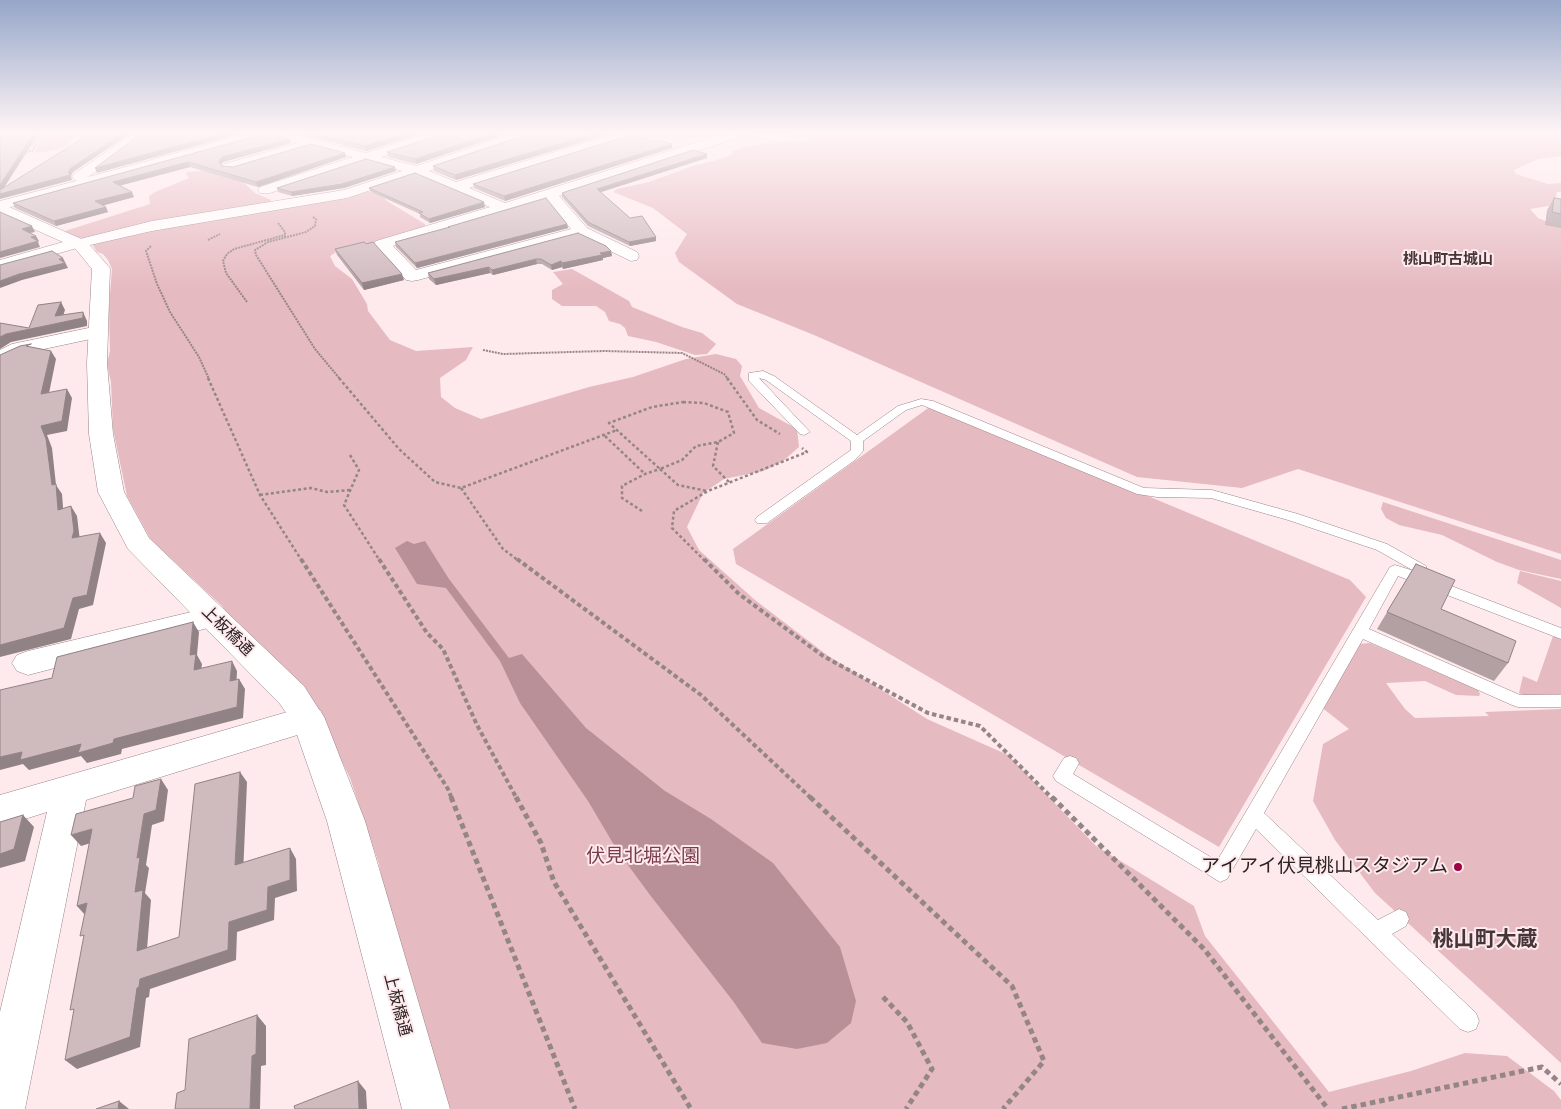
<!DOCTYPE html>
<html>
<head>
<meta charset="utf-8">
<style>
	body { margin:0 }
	canvas { display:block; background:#fee9ec }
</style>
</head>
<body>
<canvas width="1561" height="1109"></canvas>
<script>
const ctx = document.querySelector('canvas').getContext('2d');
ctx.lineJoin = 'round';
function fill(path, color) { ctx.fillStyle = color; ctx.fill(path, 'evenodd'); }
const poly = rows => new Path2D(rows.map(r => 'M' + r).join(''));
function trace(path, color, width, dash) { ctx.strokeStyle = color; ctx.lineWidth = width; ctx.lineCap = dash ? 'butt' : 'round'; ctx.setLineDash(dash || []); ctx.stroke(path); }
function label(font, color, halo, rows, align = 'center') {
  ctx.font = font + ' "Space Grotesk","Noto Sans JP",sans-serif'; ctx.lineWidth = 4; ctx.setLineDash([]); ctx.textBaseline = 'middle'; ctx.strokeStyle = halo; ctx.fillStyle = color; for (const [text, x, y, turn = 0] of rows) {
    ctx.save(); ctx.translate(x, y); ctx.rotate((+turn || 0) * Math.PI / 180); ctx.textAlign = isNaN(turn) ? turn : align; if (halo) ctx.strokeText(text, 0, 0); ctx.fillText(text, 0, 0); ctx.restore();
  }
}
const green = poly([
	[8,133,81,133,74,136,68,145,56,150,34,153,39,145,0,149,0,139],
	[822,133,1561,133,1561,156,1538,159,1514,170,1516,174,1548,184,1561,183,1561,192,1557,192,1554,205,1530,209,1538,218,1561,227,1561,554,1298,469,1242,488,1137,477,814,335,737,304,679,262,675,253,687,234,653,208,613,192,617,189,649,182,696,165,714,161,731,155,733,151,746,147,764,142,805,141],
	[212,170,232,172,255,193,271,200,268,204,89,239,80,239,68,235,65,231,150,204,149,196,155,192,189,178,186,174,187,172],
	[367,191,382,196,387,201,425,224,425,227,377,242,338,251,330,256,335,266,352,279,367,304,368,311,390,340,416,351,473,347,466,360,440,378,441,397,455,408,481,419,589,387,633,377,686,359,716,354,736,359,742,366,740,376,759,408,797,429,799,447,783,461,763,471,724,479,703,493,687,527,699,550,755,600,827,655,927,719,1008,755,1096,846,1194,906,1205,936,1329,1092,1411,1071,1465,1053,1507,1056,1554,1091,1561,1100,1561,1109,450,1109,420,1027,389,919,379,864,350,778,312,701,264,648,234,625,222,606,151,540,127,496,113,429,111,382,107,364,110,351,109,309,112,269,108,260,103,254,97,252,92,244,152,228],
	[572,269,629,301,632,307,682,327,702,333,716,344,707,354,695,355,656,342,628,336,625,328,620,324,609,321,605,312,596,306,562,306,552,299,552,290,563,284,553,272],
	[931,406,1350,580,1366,597,1219,847,736,564,733,549],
	[1383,502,1561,560,1561,579,1519,570,1497,562,1442,535,1399,525,1386,518,1381,509],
	[1520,571,1561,581,1561,608,1517,583],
	[1553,636,1561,639,1561,694,1524,695,1519,693,1523,676,1537,682],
	[1370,643,1478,690,1480,694,1479,696,1456,695,1425,681,1386,683,1405,709,1415,718,1489,716,1485,712,1561,709,1561,1063,1375,893,1335,840,1313,801,1323,744,1349,729,1320,706,1360,644]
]);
const water = poly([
	[407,541,414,544,425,541,449,579,509,658,522,654,586,728,665,791,711,819,773,863,840,947,856,1001,851,1023,827,1043,797,1049,762,1043,733,1001,650,895,617,850,588,801,520,703,500,661,446,588,417,584,395,548]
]);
const pathFar3 = poly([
	[23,152,32,151,36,145],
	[313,217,316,219,315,226,306,232,268,242,255,250,256,255,315,349,340,379],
	[278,223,285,232,285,237],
	[208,240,220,234],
	[151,246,146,251,157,284,170,312,199,357,209,379],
	[247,302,226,273,223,261,227,254,234,249,285,235],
	[483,350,503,354,604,351,682,353,724,374,728,379]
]);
const pathFar2 = poly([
	[208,378,260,495,302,561],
	[339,378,399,449,435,482,461,488,617,430],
	[727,378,757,420,780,434],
	[683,402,704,403,728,412,734,433,718,442,696,446,682,460,660,469,609,423,652,407,683,402],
	[605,436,645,474],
	[718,442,713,466,730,483],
	[350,455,359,470,344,505,380,561],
	[660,469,678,485,707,491],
	[461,488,503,549,519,561],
	[260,495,311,488,327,492,350,490],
	[642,511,622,498,622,486,645,474,660,469],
	[705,561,672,528,674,511,708,491,807,452,802,448]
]);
const pathFar1 = poly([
	[301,559,448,789,452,799],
	[379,559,427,633,443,649,477,725,517,799],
	[517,559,701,695,812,799],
	[704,559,739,594,823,656,928,713,980,726,1053,799]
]);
const path = poly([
	[451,797,575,1109],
	[516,797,541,843,554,882,691,1109],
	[810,797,1012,986,1044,1061,1003,1109],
	[1052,797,1204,949,1328,1109],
	[883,997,907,1022,932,1069,906,1109],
	[1342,1109,1542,1067,1561,1084]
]);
const service = poly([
	[763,371,774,376,857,435,898,406,921,399,933,401,1144,488,1212,490,1298,514,1387,544,1426,566,1428,577,1561,628,1561,639,1398,576,1369,629,1520,695,1561,695,1561,707,1518,707,1512,705,1363,639,1264,813,1378,920,1399,909,1406,912,1409,919,1406,926,1392,934,1476,1013,1479,1021,1476,1029,1468,1032,1460,1029,1256,829,1227,879,1220,882,1056,781,1053,776,1064,758,1070,756,1076,758,1079,763,1073,774,1217,861,1390,567,1395,565,1414,571,1377,550,1288,520,1211,498,1157,497,1137,494,922,405,906,410,863,441,863,451,855,460,767,523,757,523,755,520,757,517,851,450,851,441,766,380,759,378,810,432,804,435,800,434,749,381,749,373,763,371]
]);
const minor = poly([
	[134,133,148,133,88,177,159,158,166,162,164,165,0,210,0,201,76,181,72,177,74,174,134,133],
	[268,133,289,133,366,153,429,133,448,133,446,136,381,157,416,166,515,133,533,133,531,136,429,171,456,182,618,133,637,133,635,136,469,188,505,203,726,133,745,133,743,136,559,196,587,228,637,252,639,256,637,260,631,261,579,236,418,280,412,281,406,280,376,247,374,244,376,241,490,207,416,175,347,198,152,231,77,248,0,270,0,260,77,238,80,239,152,221,344,190,402,171,367,161,270,193,260,193,258,190,260,187,353,157,312,147,234,170,224,170,222,167,224,164,298,143,270,136,268,133],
	[547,200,571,229,416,270,393,246,547,200],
	[748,133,779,134,797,133,781,142,750,136,748,133],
	[98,326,105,328,108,332,105,336,25,353,0,364,0,350,12,344,98,326],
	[212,607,223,610,227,617,223,624,28,675,17,671,12,663,17,655,28,651,212,607],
	[308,706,320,710,325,719,320,728,86,800,25,1109,0,1109,0,1012,47,812,0,827,0,795,308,706]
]);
const tertiary = poly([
	[250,133,270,133,268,136,159,166,152,162,154,159,250,133],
	[0,203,86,241,110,268,107,363,113,434,124,492,149,538,304,686,325,719,365,821,450,1109,402,1109,327,821,293,723,280,704,128,549,98,492,89,434,87,363,92,269,74,247,0,214,0,203]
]);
const wall = poly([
	[297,133,423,133,366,151],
	[509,133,416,164,388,157,387,152],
	[531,133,609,133,609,134,456,180,434,171,433,166],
	[289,139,291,143,223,162,220,166,233,167,345,153,346,157,258,187,190,167,120,185,134,197,103,205,108,212,56,226,15,208,13,203],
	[672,144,672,148,505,201,474,188,473,184],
	[707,154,707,158,601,192,630,218,656,237,656,241,630,246,588,226,562,197,562,193],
	[396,171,344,188,292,196,278,192,277,188],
	[369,188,485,207,430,223,420,217,420,214,371,192],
	[1554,198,1561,199,1561,228,1545,225,1547,210],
	[567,224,568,228,417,268,396,247,395,242,448,228,448,227],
	[578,233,611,251,612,256,603,258,603,260,563,269,562,267,552,270,542,264,537,264,493,275,490,273,436,285,429,279,428,273],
	[366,244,404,280,364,290,337,255,335,249],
	[1416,564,1441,609,1508,663,1494,681,1377,629]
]);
const shadedWall = poly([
	[34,133,39,133,0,194,0,185],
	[123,133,131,133,73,172,71,176,72,180,0,199,0,194,71,168],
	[225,133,243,133,97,173,95,168],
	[407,133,423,133,366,151,365,146],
	[495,133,509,133,416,164,415,159],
	[596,133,609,133,609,134,456,180,455,175],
	[289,139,291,143,223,162,220,166,219,161,222,157],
	[672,144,672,148,505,201,504,196],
	[345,153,346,157,258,187,256,182],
	[707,154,707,158,598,193,597,189],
	[188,162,190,167,115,187,113,182],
	[395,167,396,171,344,188,292,196,291,192],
	[132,192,134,197,98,207,95,201],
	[484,202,485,207,430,223,429,219],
	[106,207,108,212,56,226,54,221],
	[567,224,568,228,417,268,415,263],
	[32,226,35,232,25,234,22,229],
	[36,236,39,241,38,242,40,247,0,258,0,252,31,237],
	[656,237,656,241,630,246,629,242],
	[611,251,612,256,603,258,603,260,563,269,562,263],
	[63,258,68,268,22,280,0,288,0,281],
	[536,259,537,264,493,275,492,270],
	[561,261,562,267,552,270,551,265],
	[489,267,490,273,436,285,434,279],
	[402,274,404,280,364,290,362,283],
	[61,302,65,310,61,322,83,312,87,321,87,326,11,342,0,349,0,337,6,334,59,323,55,316],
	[51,351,56,359,47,403,41,394],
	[67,389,72,398,67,431,47,435,52,448,56,485,62,494,64,520,58,510,52,485,41,426],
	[71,506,77,516,80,541,72,538],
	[100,533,106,543,93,605,79,609,71,639,0,657,0,645,73,598],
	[193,622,199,632,197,655,202,664,200,680,194,670,190,655],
	[232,661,237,671,236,691,230,681],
	[239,679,245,689,243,718,122,749,121,754,87,763,81,756,29,770,23,764,0,770,0,757,22,752,114,739],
	[240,772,247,782,243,875,235,865],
	[161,779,168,790,164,821,152,825,146,865,149,868,145,893,151,900,146,961,137,951,135,892,137,858,144,814],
	[23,815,34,827,25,861,0,868,0,854],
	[92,829,101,840,81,846,71,835],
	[290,848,296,859,297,891,275,898,274,920,237,932,236,960,150,989,149,997,146,998,140,1047,77,1069,65,1060,140,979,229,922,268,887],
	[87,903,86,916,77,906],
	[257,1015,266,1026,266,1065,261,1066,260,1109,250,1109,252,1056],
	[358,1081,366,1091,367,1109,359,1109],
	[119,1101,129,1109,118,1109]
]);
const building = poly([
	[0,133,34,133,0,185,0,133],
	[91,133,123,133,71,168,68,172,70,175,0,194,0,190,91,133],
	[142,133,225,133,95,168,142,133],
	[267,133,289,139,222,157,219,161,221,166,233,167,311,144,345,153,256,182,188,162,113,182,132,192,95,201,106,207,54,221,13,203,267,133],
	[312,133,407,133,365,146,312,133],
	[446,133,495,133,415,159,387,152,446,133],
	[531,133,596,133,455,175,433,166,531,133],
	[631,135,654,141,658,140,672,144,504,196,473,184,631,135],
	[693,150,707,154,597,189,630,218,642,216,656,237,629,242,588,222,562,193,693,150],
	[366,159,395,167,342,184,291,192,277,188,366,159],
	[415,173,484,202,429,219,419,213,423,212,369,188,415,173],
	[546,198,567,224,415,263,395,242,450,227,448,227,546,198],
	[1554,198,1561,199,1561,214,1552,212,1554,198],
	[0,212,32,226,22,229,36,236,31,237,38,241,0,252,0,212],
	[578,233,606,246,611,251,600,253,602,255,562,263,561,261,551,265,541,259,536,259,492,270,489,267,434,279,428,273,578,233],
	[364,242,366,244,373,242,402,274,362,283,335,249,364,242],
	[52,251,63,258,59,259,65,263,19,274,0,281,0,265,52,251],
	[61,302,55,316,83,312,83,318,6,334,0,337,0,323,29,328,38,305,61,302],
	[31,344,26,346,51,351,41,394,67,389,62,421,41,426,46,439,52,485,56,484,58,510,71,506,74,531,72,538,100,533,87,595,73,598,64,628,0,645,0,355,20,346,31,344],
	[1416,564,1455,580,1441,609,1516,641,1508,663,1387,612,1416,564],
	[193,622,190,655,196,654,194,670,232,661,230,681,239,679,237,707,114,739,113,743,78,753,81,744,20,760,22,752,0,757,0,690,52,678,57,657,193,622],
	[240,772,235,865,290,848,290,880,268,887,267,910,229,922,228,950,140,979,139,987,137,988,130,1037,65,1060,74,1009,70,1010,84,935,80,936,87,903,77,906,92,829,71,835,76,814,133,798,135,786,161,779,156,810,144,814,137,858,140,857,135,892,143,890,137,951,179,937,195,784,240,772],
	[23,815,14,849,0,854,0,822,23,815],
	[257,1015,256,1054,252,1056,250,1109,175,1109,177,1093,185,1090,189,1039,257,1015],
	[358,1081,359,1109,295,1109,294,1106,358,1081],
	[119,1101,118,1109,96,1109,119,1101]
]);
const markers = [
	[1458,867,5,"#9f0144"]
];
const farNeighbourhoodnames = [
	["桃山町古城山",1448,260]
];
const streetNames = [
	["上板橋通",227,631,44],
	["上板橋通",397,1005,75]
];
const nearParknames = [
	["伏見北堀公園",643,857]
];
const nearPoinames = [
	["アイアイ伏見桃山スタジアム",1448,867]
];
const nearNeighbourhoodnames = [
	["桃山町大蔵",1485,940]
];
fill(green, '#e6bac1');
fill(water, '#ba9098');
trace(service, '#988588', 1);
trace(minor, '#988588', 1);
trace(tertiary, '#988588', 1);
trace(pathFar3, '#948587', 2, [2, 1]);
trace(pathFar2, '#948587', 2.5, [3, 2.5]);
trace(pathFar1, '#948587', 4, [4.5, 3]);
trace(path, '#948587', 5, [5.5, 4]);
fill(service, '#fff');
fill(minor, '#fff');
fill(tertiary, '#fff');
fill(wall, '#b2a0a3');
fill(shadedWall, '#918285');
fill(building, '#cfbabe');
trace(building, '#918285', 1);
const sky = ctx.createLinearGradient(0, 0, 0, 288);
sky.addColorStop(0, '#95a6c8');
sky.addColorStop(0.46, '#fff5f6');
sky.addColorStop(1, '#fff5f600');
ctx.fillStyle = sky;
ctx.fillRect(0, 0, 1561, 288);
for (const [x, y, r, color] of markers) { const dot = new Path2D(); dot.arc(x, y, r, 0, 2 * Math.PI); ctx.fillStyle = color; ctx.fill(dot); trace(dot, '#fee9ec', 2); }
label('bold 15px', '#463639', '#fee9ec', farNeighbourhoodnames);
label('16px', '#2a2223', '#fee9ec', streetNames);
label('19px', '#773d4a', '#fee9ec', nearParknames);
label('19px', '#2a2223', '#fee9ec', nearPoinames, 'right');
label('bold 21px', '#463639', '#fee9ec', nearNeighbourhoodnames);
</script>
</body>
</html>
